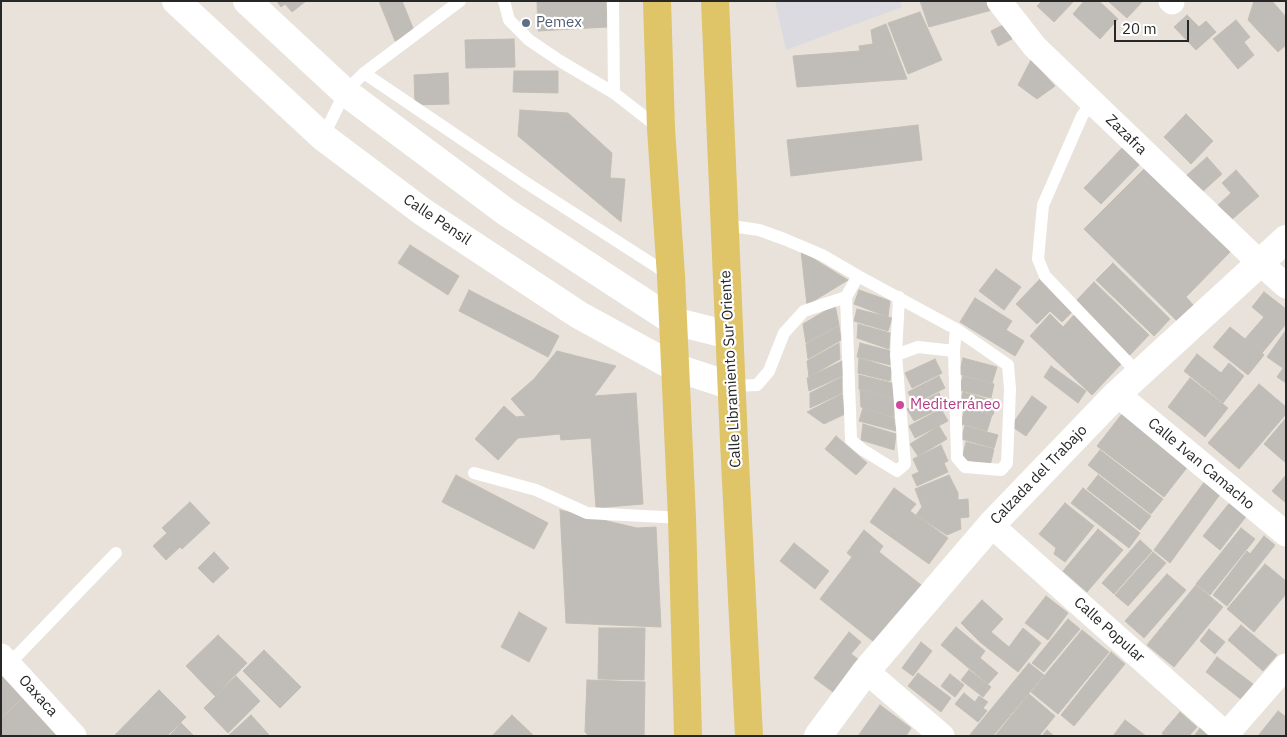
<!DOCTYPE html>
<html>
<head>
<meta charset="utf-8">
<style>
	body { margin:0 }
	#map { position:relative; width:1287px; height:737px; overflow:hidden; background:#e8e2da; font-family:"IBM Plex Sans",sans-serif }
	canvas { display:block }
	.frame { position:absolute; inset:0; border:2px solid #272727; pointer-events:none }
	.scale { position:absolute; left:1114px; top:20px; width:75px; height:22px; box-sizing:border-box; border:2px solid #272727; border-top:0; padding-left:6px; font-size:15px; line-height:18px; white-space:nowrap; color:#272727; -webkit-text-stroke:4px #fff; paint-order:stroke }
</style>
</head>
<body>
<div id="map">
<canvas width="1287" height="737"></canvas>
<div class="frame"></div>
<div class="scale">20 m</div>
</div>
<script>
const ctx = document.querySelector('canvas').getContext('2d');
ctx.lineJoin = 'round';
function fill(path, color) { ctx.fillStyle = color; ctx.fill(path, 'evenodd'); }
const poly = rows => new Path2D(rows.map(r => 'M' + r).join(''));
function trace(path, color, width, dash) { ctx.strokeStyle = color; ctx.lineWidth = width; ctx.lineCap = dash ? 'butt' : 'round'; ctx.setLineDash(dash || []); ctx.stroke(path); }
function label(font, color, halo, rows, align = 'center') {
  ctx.font = font + ' "IBM Plex Sans",sans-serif'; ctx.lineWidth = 4.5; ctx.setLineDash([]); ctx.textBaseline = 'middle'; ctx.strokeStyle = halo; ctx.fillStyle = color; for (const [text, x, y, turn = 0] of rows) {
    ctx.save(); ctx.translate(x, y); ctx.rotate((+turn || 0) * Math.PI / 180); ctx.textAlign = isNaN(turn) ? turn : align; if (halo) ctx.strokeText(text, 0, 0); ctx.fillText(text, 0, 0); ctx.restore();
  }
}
const industrial = poly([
	[775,1,900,1,902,7,786,50]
]);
const building = poly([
	[277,1,306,1,292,12,285,4,281,7,277,1],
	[379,1,402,1,415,33,395,41,379,1],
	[537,1,606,1,607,27,538,31,537,1],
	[920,1,986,1,992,10,929,27,920,1],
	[1042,1,1074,1,1054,22,1037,6,1042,1],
	[1084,1,1099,1,1118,19,1100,39,1073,14,1084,1],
	[1108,1,1143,1,1127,18,1108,1],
	[1254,1,1272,1,1286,17,1286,45,1278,52,1248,20,1254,1],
	[920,12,942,60,908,74,888,23,920,12],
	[1187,15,1199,27,1206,21,1216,32,1196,50,1174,27,1187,15],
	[1236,20,1250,37,1244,42,1254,55,1238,69,1213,39,1236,20],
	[886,24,907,79,797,87,793,56,860,51,859,46,873,44,871,30,886,24],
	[1005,24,1012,39,998,46,991,31,1005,24],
	[514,39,515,67,466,68,465,40,514,39],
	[1031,60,1055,86,1037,99,1018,85,1031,60],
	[514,71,558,71,558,93,513,92,514,71],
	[448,73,449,104,415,105,414,75,448,73],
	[520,110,568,113,612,153,610,178,625,179,621,222,518,136,520,110],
	[1186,114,1213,141,1191,164,1164,137,1186,114],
	[918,125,922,160,791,176,787,140,918,125],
	[1123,147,1140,164,1101,204,1084,188,1123,147],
	[1207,157,1222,174,1201,193,1186,176,1207,157],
	[1146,167,1231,251,1186,297,1195,307,1179,323,1084,229,1146,167],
	[1236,170,1259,196,1230,221,1217,206,1231,193,1222,183,1236,170],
	[410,245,459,276,448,295,398,263,410,245],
	[801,251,848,280,807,305,801,251],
	[1113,263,1170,319,1154,336,1096,280,1113,263],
	[996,269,1021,287,1004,310,979,291,996,269],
	[1040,279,1073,311,1062,322,1050,311,1037,324,1016,304,1040,279],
	[1094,282,1149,335,1129,356,1074,303,1094,282],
	[469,290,559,336,548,357,459,311,469,290],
	[859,290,890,301,888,317,854,304,859,290],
	[1264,292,1286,309,1286,324,1262,353,1264,355,1248,375,1213,347,1230,327,1245,339,1264,317,1252,307,1264,292],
	[975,298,1012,321,1006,330,1024,341,1015,356,960,322,975,298],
	[835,305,839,325,806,343,803,324,835,305],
	[857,309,892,318,888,331,854,321,857,309],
	[1050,314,1063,327,1075,314,1123,362,1092,395,1030,336,1050,314],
	[858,324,890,333,889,349,857,338,858,324],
	[839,326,841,340,808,359,806,344,839,326],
	[1286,330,1286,364,1283,368,1267,357,1286,330],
	[839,343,840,359,809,377,807,361,839,343],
	[860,343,891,351,891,365,857,357,860,343],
	[557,351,616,366,594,396,636,393,643,504,596,508,591,438,561,440,560,434,518,438,498,460,475,439,504,406,516,417,526,416,511,399,534,379,557,351],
	[1197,354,1221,373,1229,363,1244,376,1223,403,1184,371,1197,354],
	[859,358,892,368,890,381,858,373,859,358],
	[963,358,997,367,992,383,959,374,963,358],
	[935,359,942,373,912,388,905,373,935,359],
	[842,361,844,375,809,391,807,378,842,361],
	[1286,364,1286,383,1277,377,1286,364],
	[1051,366,1086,391,1078,403,1044,377,1051,366],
	[859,375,892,383,895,399,859,389,859,375],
	[939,376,945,388,914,404,908,392,939,376],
	[963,376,994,384,991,398,959,390,963,376],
	[842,377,842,393,810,408,810,393,842,377],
	[1190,378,1228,408,1205,437,1168,407,1190,378],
	[1259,384,1286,407,1286,414,1239,469,1208,443,1259,384],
	[860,390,894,399,894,417,861,407,860,390],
	[963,392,997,402,993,415,959,404,963,392],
	[939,393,945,406,914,421,907,409,939,393],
	[842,394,845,414,824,424,807,412,842,394],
	[1032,396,1047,407,1026,436,1011,426,1032,396],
	[863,408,894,418,896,431,859,421,863,408],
	[965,408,992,415,987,431,961,424,965,408],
	[941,409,948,421,915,438,909,426,941,409],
	[1122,414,1189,465,1164,497,1097,446,1122,414],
	[1286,418,1286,463,1264,444,1286,418],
	[863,424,896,434,894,450,861,440,863,424],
	[939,426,947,439,918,456,910,444,939,426],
	[965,426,998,435,994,448,961,439,965,426],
	[836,436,867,463,856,475,825,449,836,436],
	[966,442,994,449,990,466,962,459,966,442],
	[941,445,948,461,944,463,948,472,917,486,912,475,919,472,913,459,941,445],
	[1100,450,1163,499,1151,514,1088,465,1100,450],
	[456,475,548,523,534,549,442,502,456,475],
	[949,475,958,493,958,500,968,499,969,517,960,518,961,529,947,535,916,515,922,507,915,489,949,475],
	[1098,475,1151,516,1140,530,1087,489,1098,475],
	[1286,475,1286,503,1272,491,1286,475],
	[1205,481,1221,493,1170,563,1154,550,1205,481],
	[894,488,916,504,910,511,948,538,929,564,870,522,894,488],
	[1083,488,1140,533,1129,548,1071,503,1083,488],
	[1231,501,1248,514,1220,550,1203,536,1231,501],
	[190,502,210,523,182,549,180,547,166,560,153,546,167,533,162,528,190,502],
	[1065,503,1094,526,1065,562,1054,554,1056,548,1039,534,1065,503],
	[560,510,637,528,656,527,661,627,566,623,560,510],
	[1241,528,1255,539,1210,595,1196,584,1241,528],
	[1098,529,1123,550,1087,592,1063,571,1098,529],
	[864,530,883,546,879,552,925,588,879,646,820,599,852,557,847,553,864,530],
	[1264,536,1275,545,1227,606,1213,595,1247,551,1250,554,1264,536],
	[1140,540,1152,551,1114,594,1102,583,1140,540],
	[794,543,829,571,815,589,780,561,794,543],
	[214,552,229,568,213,583,198,568,214,552],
	[1153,552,1166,563,1128,606,1115,595,1153,552],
	[1265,564,1286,581,1286,594,1254,632,1227,609,1265,564],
	[1167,574,1186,590,1144,638,1125,621,1167,574],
	[1196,585,1223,607,1174,667,1147,645,1196,585],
	[1046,596,1068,613,1048,640,1025,623,1046,596],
	[982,600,1003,619,991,632,1009,647,1023,628,1041,643,1018,672,980,642,961,623,982,600],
	[519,612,547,628,529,662,501,647,519,612],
	[1068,619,1080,629,1044,672,1032,663,1068,619],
	[1241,625,1277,655,1263,671,1228,640,1241,625],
	[956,627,985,651,980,658,998,673,988,684,941,645,956,627],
	[599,628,645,628,644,680,598,679,599,628],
	[1209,629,1225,642,1215,654,1200,641,1209,629],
	[1082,630,1109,652,1058,714,1031,692,1082,630],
	[849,632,861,642,851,654,862,662,837,695,814,678,849,632],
	[218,635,247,663,215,696,186,666,218,635],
	[921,642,932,651,913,676,902,668,921,642],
	[264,650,301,687,280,708,243,671,264,650],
	[1111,652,1125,664,1074,726,1061,715,1111,652],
	[1217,657,1253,684,1242,700,1206,672,1217,657],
	[1029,663,1044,675,993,736,969,736,1029,663],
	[969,670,991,687,983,697,961,680,969,670],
	[918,673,951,698,941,712,908,686,918,673],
	[950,674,964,685,955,697,941,686,950,674],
	[1,675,23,697,1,718,1,675],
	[236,676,260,701,228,733,204,708,236,676],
	[587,680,645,682,644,736,589,736,585,732,587,680],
	[159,690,186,717,167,736,114,736,159,690],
	[964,693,975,702,979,696,988,702,983,708,987,711,978,722,955,704,964,693],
	[1029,694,1055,716,1039,736,995,736,1029,694],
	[25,696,48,720,32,736,1,736,1,719,25,696],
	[880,705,911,728,906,736,858,736,880,705],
	[1278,711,1286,717,1286,736,1258,736,1278,711],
	[1180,712,1197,727,1189,736,1164,736,1162,733,1180,712],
	[251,715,270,736,228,736,251,715],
	[512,715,534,736,492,736,512,715],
	[48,720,63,736,32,736,48,720],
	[1125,720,1146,736,1113,736,1125,720],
	[181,723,194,736,169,736,181,723],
	[1200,728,1209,736,1194,736,1200,728],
	[1047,730,1054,736,1042,736,1047,730]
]);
const service = poly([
	[504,1,509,20,529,40,560,61,614,93,659,128],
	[613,1,614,93],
	[364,73,525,182,671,276],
	[1092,102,1082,116,1043,205,1038,259,1045,276,1138,373],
	[323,137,345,92,364,73,460,1],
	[725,225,759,230,784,239,822,255,858,276],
	[846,297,851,440,863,450,897,471,905,464,896,355,899,297],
	[896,355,918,347,954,351],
	[732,386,757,385,769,371,784,333,804,311,846,297,858,276,956,329,1008,365,1010,389,1007,463,1001,470,965,467,957,458,954,351,956,329],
	[474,473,536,490,587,513,682,518],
	[9,664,116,553]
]);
const minor = poly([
	[999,1,1035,47,1259,262,1286,286],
	[1171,1,1172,2],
	[1117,394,1286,534],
	[991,525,1228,736],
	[1,656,74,736],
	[866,671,942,736],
	[1225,736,1286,666]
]);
const tertiary = poly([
	[818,736,866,671,991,525,1117,394,1286,239]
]);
const secondary = poly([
	[176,1,323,137,423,212,579,315,674,367,732,386],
	[247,1,345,92,506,212,673,321,729,335]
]);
const primary = poly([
	[657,1,661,129,671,276,682,518,688,736],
	[715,1,734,442,749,736]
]);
const markers = [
	[526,23,5,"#5c6f8a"],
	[900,405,5,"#d1479c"]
];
const serviceNames = [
	["Pemex",536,23]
];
const streetNames = [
	["Zazafra",1126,135,44],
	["Calle Pensil",437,220,34],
	["Calle Libramiento Sur Oriente",731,369,-93],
	["Calle Ivan Camacho",1201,464,40],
	["Calzada del Trabajo",1039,475,-46],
	["Calle Popular",1109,630,42],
	["Oaxaca",38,696,48]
];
const hotelNames = [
	["Mediterráneo",910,405]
];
fill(industrial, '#dcdae1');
fill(building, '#c0bcb7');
trace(building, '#c3beb4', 1);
trace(service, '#fff', 12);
trace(minor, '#fff', 25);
trace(tertiary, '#fff', 28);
trace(secondary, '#fff', 28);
trace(primary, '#dfc468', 28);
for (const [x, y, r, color] of markers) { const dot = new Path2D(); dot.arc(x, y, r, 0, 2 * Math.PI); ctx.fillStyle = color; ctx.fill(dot); trace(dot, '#fff', 2); }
label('15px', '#4e5e75', '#fff', serviceNames, 'left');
label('15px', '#272727', '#fff', streetNames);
label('15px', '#b23c85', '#fff', hotelNames, 'left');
</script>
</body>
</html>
